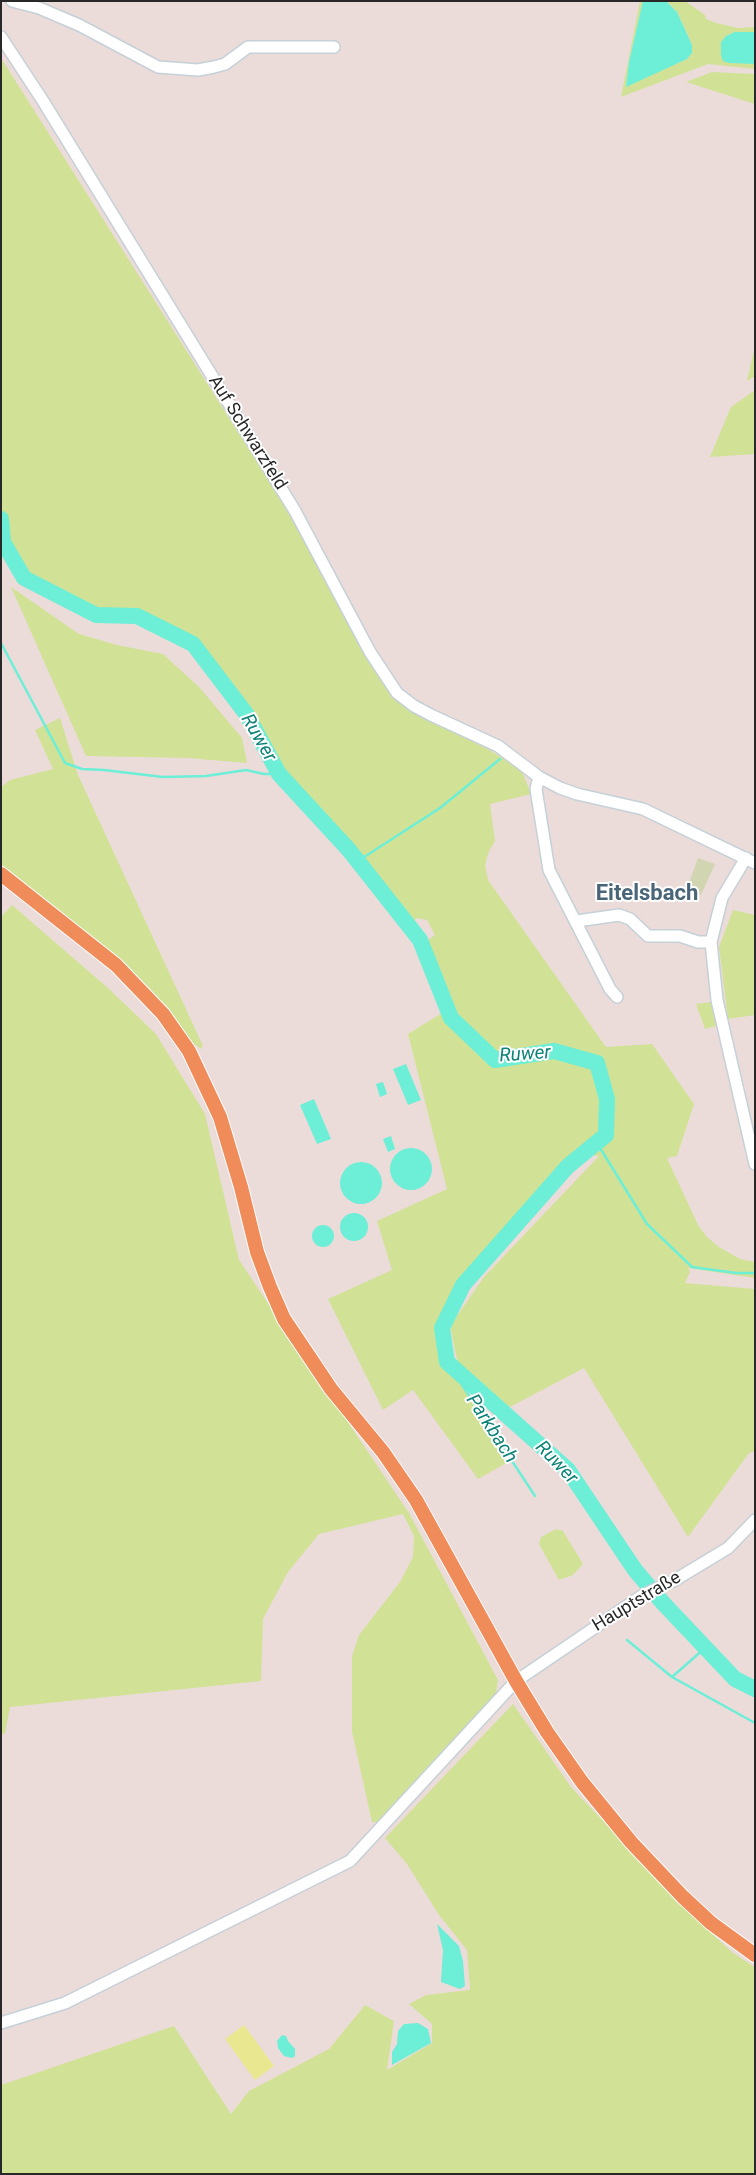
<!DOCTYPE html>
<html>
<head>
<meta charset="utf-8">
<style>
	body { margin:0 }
	#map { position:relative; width:756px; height:2175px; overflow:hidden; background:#ebdcda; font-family:Roboto,sans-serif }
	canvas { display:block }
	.frame { position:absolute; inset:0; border:2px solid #282828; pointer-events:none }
</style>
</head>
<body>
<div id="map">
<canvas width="756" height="2175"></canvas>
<div class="frame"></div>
</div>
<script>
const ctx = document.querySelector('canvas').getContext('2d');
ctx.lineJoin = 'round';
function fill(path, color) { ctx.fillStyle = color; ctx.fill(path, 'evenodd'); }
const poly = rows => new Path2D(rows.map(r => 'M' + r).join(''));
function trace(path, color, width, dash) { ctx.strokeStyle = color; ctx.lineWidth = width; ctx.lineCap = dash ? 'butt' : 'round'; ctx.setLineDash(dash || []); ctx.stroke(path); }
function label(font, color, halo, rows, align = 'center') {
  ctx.font = font + ' Roboto,sans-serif'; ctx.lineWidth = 4; ctx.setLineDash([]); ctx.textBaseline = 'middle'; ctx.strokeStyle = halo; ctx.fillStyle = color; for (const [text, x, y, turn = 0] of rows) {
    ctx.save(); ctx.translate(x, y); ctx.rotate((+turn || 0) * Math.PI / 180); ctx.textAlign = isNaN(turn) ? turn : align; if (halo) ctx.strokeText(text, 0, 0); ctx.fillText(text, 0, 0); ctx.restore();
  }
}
const green = poly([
	[640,1,643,1,629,62,626,86,687,59,692,53,692,45,677,12,666,1,685,1,705,15,706,19,716,23,738,28,755,27,755,69,708,64,621,97],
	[1,58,286,508,379,677,392,696,423,718,476,742,521,769,531,794,490,804,495,841,489,851,485,865,488,880,606,1047,652,1044,694,1104,677,1156,667,1158,698,1225,707,1237,719,1247,740,1259,755,1262,755,1278,688,1268,690,1272,685,1283,755,1289,755,1451,749,1453,688,1537,584,1368,506,1409,458,1364,450,1326,484,1277,599,1156,583,1154,568,1166,463,1285,442,1328,447,1362,512,1460,478,1479,413,1390,383,1410,328,1299,392,1270,377,1221,447,1189,408,1034,447,1010,422,944,435,935,427,920,417,918,409,926,358,861,279,774,247,715,193,644,137,616,96,615,25,578,3,542,1,543],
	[712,72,755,74,755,104,686,82],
	[755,346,755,376,747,381],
	[755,390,755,454,710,457,731,407],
	[11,587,79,634,117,645,163,654,200,688,242,738,247,763,188,758,86,756],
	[60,718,78,775,203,1046,201,1049,190,1041,165,1007,1,864,1,787,10,780,53,769,35,730],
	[12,905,108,988,156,1034,205,1114,239,1260,409,1513,498,1680,496,1693,492,1698,378,1822,372,1822,352,1732,352,1656,359,1635,400,1582,413,1557,414,1536,403,1514,319,1534,288,1572,263,1619,261,1681,10,1707,5,1733,1,1735,1,917],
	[733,910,755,915,755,1015,728,1019,719,947],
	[711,1002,716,1026,705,1029,696,1004],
	[556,1529,563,1531,583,1564,573,1575,559,1580,539,1544,541,1537],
	[513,1704,571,1787,698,1921,733,1953,755,1967,755,2174,1,2174,1,2085,174,2026,231,2114,249,2091,329,2049,365,2005,394,2021,387,2070,432,2043,432,2024,409,2004,426,1995,470,1990,467,1950,439,1915,407,1864,385,1838]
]);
const cemetery = poly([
	[698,858,715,864,701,895,686,891]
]);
const pitch = poly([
	[244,2025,274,2066,255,2080,225,2039]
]);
const water = poly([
	[643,1,666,1,677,12,692,45,692,53,687,59,626,87,629,62],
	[735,32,755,32,755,64,729,63,723,61,721,55,721,42,726,36],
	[406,1064,421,1100,408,1105,393,1069],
	[383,1082,387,1094,380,1097,376,1084],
	[314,1099,331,1139,317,1144,300,1105],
	[391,1136,395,1149,388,1152,383,1139],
	'390 1169a21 21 0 1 1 42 0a21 21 0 1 1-42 0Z',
	'340 1183a21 21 0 1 1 42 0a21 21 0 1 1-42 0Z',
	'340 1227a14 14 0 1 1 28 0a14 14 0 1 1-28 0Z',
	'312 1236a11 11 0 1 1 22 0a11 11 0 1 1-22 0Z',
	[437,1924,459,1946,463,1961,465,1986,460,1989,441,1982,443,1950],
	[418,2023,428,2029,431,2043,392,2065,392,2052,397,2044,398,2031,404,2024],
	[282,2035,286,2036,288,2041,295,2049,295,2056,292,2058,284,2056,278,2048,277,2041]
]);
const stream = poly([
	[1,543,3,542],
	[1,643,65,763,82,769,104,770,163,777,206,776,246,770,264,774,279,774],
	[358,861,440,808,500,759],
	[597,1143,647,1224,692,1267,736,1273,755,1273],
	[447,1362,535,1496],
	[627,1640,672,1677,755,1723],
	[672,1677,705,1648]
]);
const river = poly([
	[1,519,3,542,24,578,96,615,137,616,193,644,247,715,279,774,349,850,420,940,451,1018,495,1060,554,1051,597,1063,607,1099,606,1135,568,1166,463,1285,442,1328,447,1362,568,1470,635,1570,663,1603,735,1679,755,1689]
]);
const minor = poly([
	[12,1,39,8,79,25,158,67,198,70,214,67,225,64,248,47,334,47],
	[1,37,43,101,295,511,370,652,397,693,414,706,431,715,498,746,539,777,560,788,577,794,643,809,755,863],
	[539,777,536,789,549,870,610,989,617,997],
	[746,858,722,898,711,942,717,1000,755,1164],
	[577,921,619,915,630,919,648,936,680,936,698,942,711,942],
	[1,2023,65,2003,350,1861,516,1681,643,1595,675,1580,728,1548,755,1520]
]);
const major = poly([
	[1,874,116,965,163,1014,189,1051,220,1117,241,1187,257,1252,270,1287,284,1319,331,1389,383,1452,416,1500,516,1681,547,1732,582,1782,631,1842,683,1897,711,1923,755,1955]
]);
const streetNames = [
	["Auf Schwarzfeld",247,433,58],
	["Hauptstraße",637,1602,-31]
];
const waterNames = [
	["Ruwer",258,738,60],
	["Ruwer",525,1055,-4],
	["Parkbach",491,1429,57],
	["Ruwer",556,1463,46]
];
const districtNames = [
	["Eitelsbach",647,894]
];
fill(green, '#d1e296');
fill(cemetery, '#d2d5b1');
fill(pitch, '#e9e891');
fill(water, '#6ceed7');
trace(stream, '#6ceed7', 2.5);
trace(river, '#6ceed7', 16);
trace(minor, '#c5d0d7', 14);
trace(major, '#fff', 16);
trace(minor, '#fff', 11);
trace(major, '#f08b5a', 14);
label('18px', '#282828', '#fff', streetNames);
label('italic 19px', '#0e8378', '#fff', waterNames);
label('bold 22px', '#496679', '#fff', districtNames);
</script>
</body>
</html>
